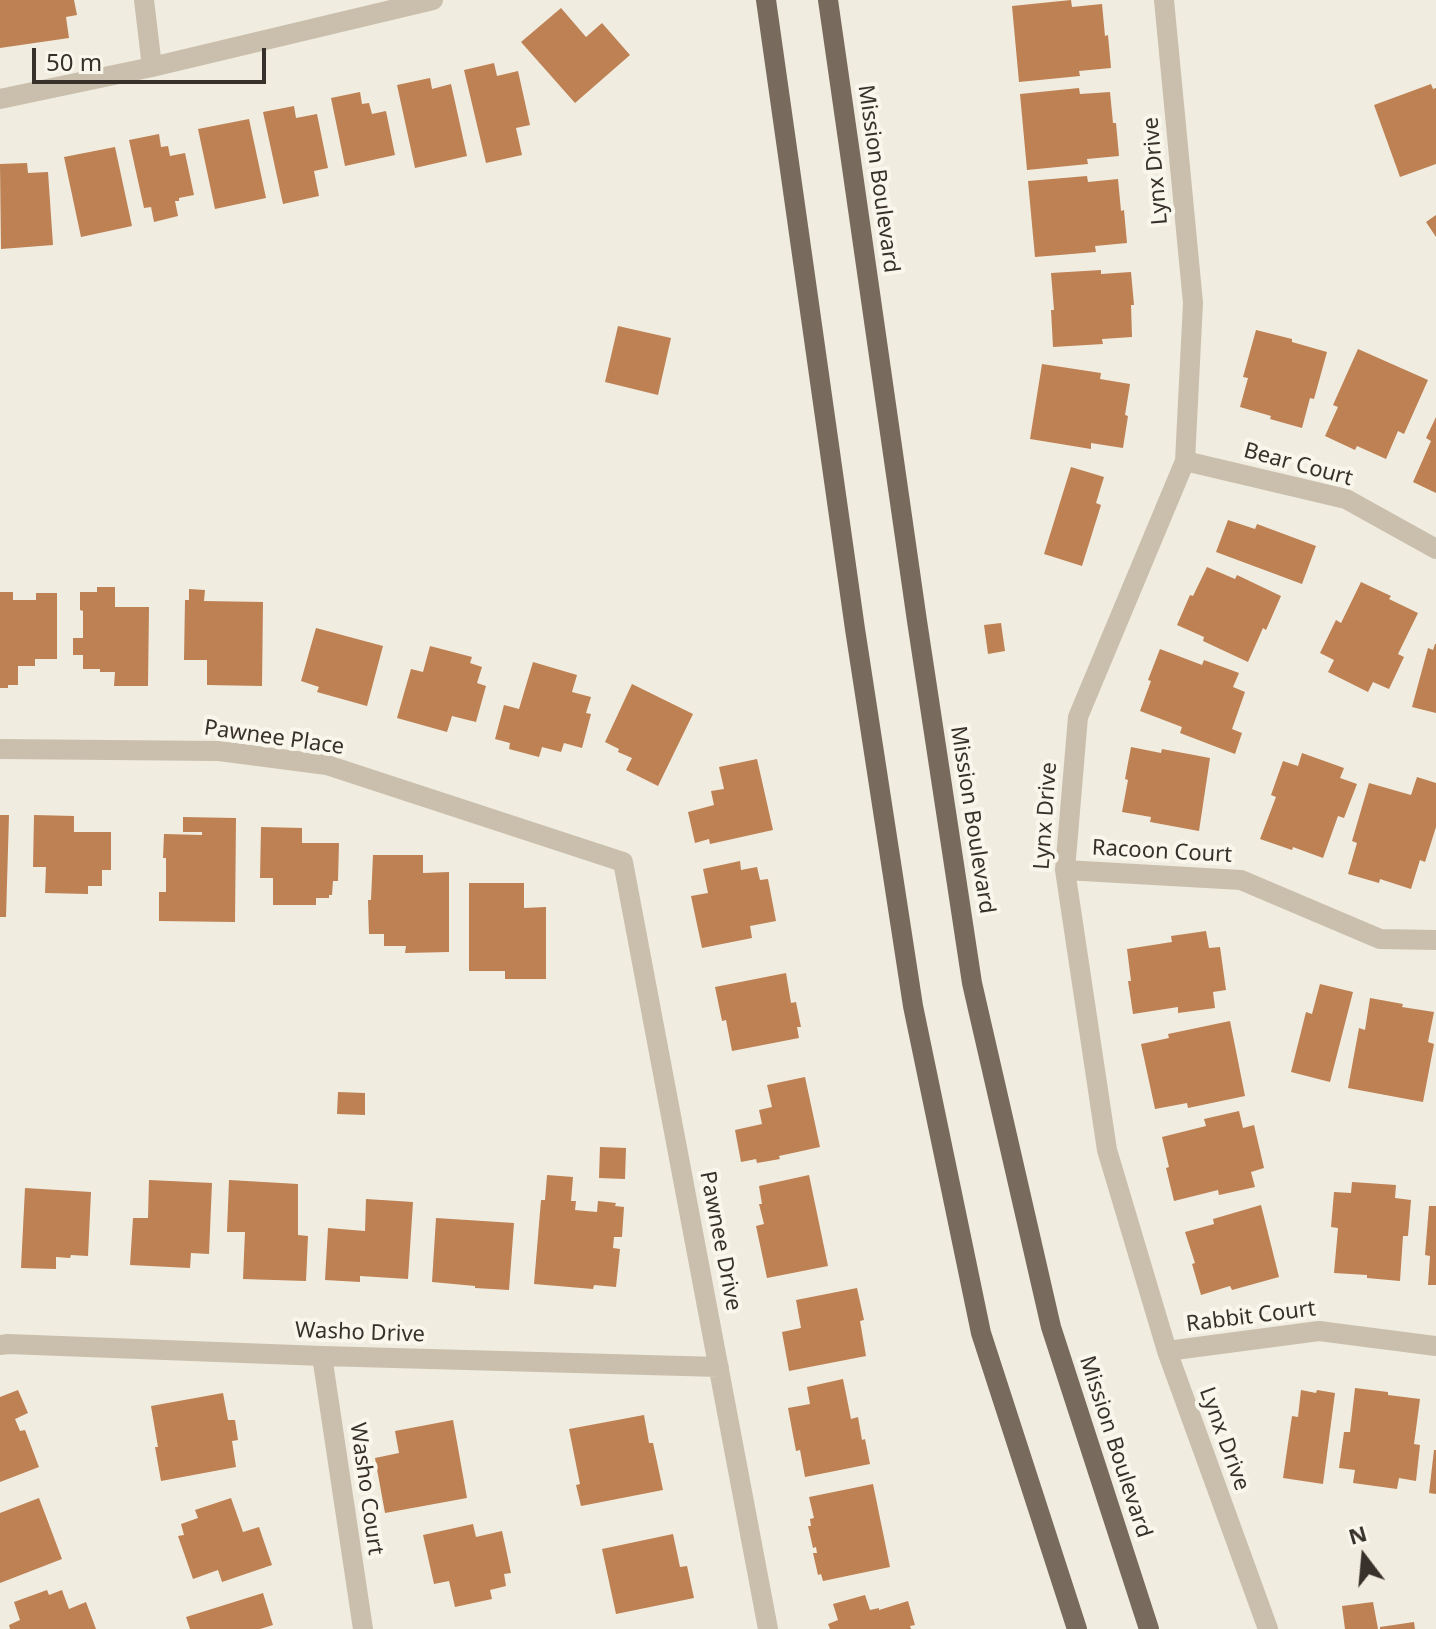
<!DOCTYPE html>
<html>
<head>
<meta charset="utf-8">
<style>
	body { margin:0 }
	#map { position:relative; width:1436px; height:1629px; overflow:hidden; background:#f1ece0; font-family:"Noto Sans",sans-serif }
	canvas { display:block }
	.north { position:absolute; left:1324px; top:1517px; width:80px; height:80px; -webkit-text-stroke:6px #f9f6ec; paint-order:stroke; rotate:344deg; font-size:22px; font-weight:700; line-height:32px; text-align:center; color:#38312b }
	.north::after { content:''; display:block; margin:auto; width:28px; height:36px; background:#38312b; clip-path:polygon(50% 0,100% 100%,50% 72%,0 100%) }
	.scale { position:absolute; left:32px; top:48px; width:234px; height:36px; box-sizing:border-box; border:4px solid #38312b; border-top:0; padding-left:10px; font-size:24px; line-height:28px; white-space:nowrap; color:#38312b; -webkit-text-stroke:6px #f9f6ec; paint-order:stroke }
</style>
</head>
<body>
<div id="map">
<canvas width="1436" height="1629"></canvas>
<div class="north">N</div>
<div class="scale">50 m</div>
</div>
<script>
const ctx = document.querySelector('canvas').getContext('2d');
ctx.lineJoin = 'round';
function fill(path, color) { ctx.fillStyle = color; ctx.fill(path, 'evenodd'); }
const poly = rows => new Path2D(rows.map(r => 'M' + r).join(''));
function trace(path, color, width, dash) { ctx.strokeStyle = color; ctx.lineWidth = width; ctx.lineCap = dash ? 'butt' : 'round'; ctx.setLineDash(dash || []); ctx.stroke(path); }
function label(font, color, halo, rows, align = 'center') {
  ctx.font = font + ' "Noto Sans",sans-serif'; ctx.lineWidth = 8; ctx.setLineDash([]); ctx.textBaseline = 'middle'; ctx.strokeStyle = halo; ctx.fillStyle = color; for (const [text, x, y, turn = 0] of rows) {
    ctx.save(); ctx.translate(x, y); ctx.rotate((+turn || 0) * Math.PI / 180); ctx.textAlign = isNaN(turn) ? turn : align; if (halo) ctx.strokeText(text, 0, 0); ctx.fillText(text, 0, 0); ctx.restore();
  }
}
const building = poly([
	[0,0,74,0,77,15,66,17,69,38,0,48],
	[1071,0,1072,7,1102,4,1105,36,1108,35,1111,68,1079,71,1080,76,1019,82,1012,6],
	[561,8,586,37,602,23,630,55,575,103,521,42],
	[494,63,497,76,518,71,530,125,516,128,522,155,486,163,464,70],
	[430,78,432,89,451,84,467,156,415,168,397,85],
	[1431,84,1433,89,1436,88,1436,164,1400,177,1374,105],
	[1079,88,1080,94,1110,92,1113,123,1116,123,1119,156,1087,159,1088,164,1027,170,1020,94],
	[360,92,362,104,369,103,372,114,386,111,395,155,345,166,331,98],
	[294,106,296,118,317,114,328,168,314,171,319,196,283,204,263,112],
	[249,119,266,198,215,209,198,129],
	[159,134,161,147,168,146,170,156,185,153,194,195,179,198,179,201,175,201,178,216,154,222,151,207,144,208,129,140],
	[115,147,132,226,81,237,64,157],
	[27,163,28,173,48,172,53,245,1,249,0,164],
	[1087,176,1088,182,1118,179,1121,211,1124,210,1127,243,1095,246,1096,252,1035,257,1028,181],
	[1436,215,1436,237,1426,222],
	[1101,270,1101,274,1131,272,1134,305,1131,305,1132,337,1102,339,1103,344,1053,347,1051,310,1054,310,1051,273],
	[618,326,671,338,658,395,605,382],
	[1256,330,1292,339,1292,342,1327,352,1314,399,1310,398,1302,428,1270,419,1271,416,1240,407,1248,378,1243,377],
	[1358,349,1428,380,1404,434,1398,431,1386,459,1357,446,1355,450,1325,436,1338,407,1333,405],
	[1042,364,1101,373,1100,379,1130,384,1125,415,1128,416,1123,448,1091,443,1091,449,1030,439],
	[1436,417,1436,493,1413,482,1431,441,1426,438],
	[1071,467,1104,477,1096,503,1101,505,1082,566,1044,554],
	[1228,520,1255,529,1257,524,1316,546,1302,584,1216,552],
	[1207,567,1235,579,1237,575,1281,596,1266,630,1263,628,1248,662,1203,641,1204,637,1177,625,1190,595,1193,596],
	[1361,582,1391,596,1389,599,1418,613,1398,654,1404,657,1389,689,1373,682,1368,692,1328,672,1334,660,1320,653,1336,620,1341,623],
	[97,587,115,587,115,607,149,607,148,686,114,686,115,672,100,672,100,669,83,669,83,655,73,655,73,638,83,638,83,611,80,610,80,592,97,592],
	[189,589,205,590,204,601,263,602,262,686,207,685,207,660,184,660,185,600,189,600],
	[0,592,13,592,13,600,36,600,36,593,57,593,57,659,35,659,35,666,18,666,18,685,8,685,8,688,0,688],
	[1001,623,1005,651,988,654,984,625],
	[316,628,383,646,367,706,317,692,319,687,301,681],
	[1435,644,1436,644,1436,713,1412,707,1428,648,1433,650],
	[430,646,472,657,470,663,482,667,477,683,486,686,476,722,452,716,447,732,397,718,411,669,423,672],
	[1160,649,1202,665,1204,660,1239,673,1233,687,1245,692,1232,729,1242,733,1235,754,1180,733,1182,727,1140,711,1151,681,1148,680],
	[533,662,577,675,572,692,591,697,586,713,591,714,582,748,564,743,561,752,542,747,539,757,509,749,510,743,495,739,504,705,519,709],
	[632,684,693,714,658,786,626,770,632,758,618,752,619,749,605,742],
	[1131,747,1161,753,1162,749,1210,758,1199,831,1150,822,1151,817,1122,812,1128,780,1125,779],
	[1302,753,1344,768,1340,778,1357,784,1344,818,1338,816,1323,858,1293,847,1292,850,1260,839,1276,797,1271,795,1283,761,1298,766],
	[757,759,773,830,710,844,709,839,695,843,688,812,714,805,711,791,724,789,719,767],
	[1417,777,1436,783,1436,827,1425,862,1420,860,1411,889,1380,879,1379,883,1348,874,1357,843,1352,841,1369,783,1411,795],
	[0,815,9,815,6,917,0,917],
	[34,815,74,816,74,832,111,832,111,870,102,870,102,886,88,886,88,894,45,893,46,867,33,867],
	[183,817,236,818,235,922,159,921,159,892,166,892,166,858,163,858,164,834,202,835,202,832,183,832],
	[261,827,302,828,302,843,339,843,338,881,333,881,332,895,329,895,329,898,316,898,316,905,273,905,273,878,260,878],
	[373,855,423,855,423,873,449,872,449,952,405,953,406,946,384,946,384,934,369,934,368,900,371,900],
	[740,861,741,870,757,867,760,880,768,879,776,921,750,926,752,938,702,948,691,896,708,893,703,869],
	[469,883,524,883,524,908,546,907,546,979,505,979,505,971,469,971],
	[1206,931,1209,948,1220,947,1226,990,1213,992,1215,1008,1178,1013,1178,1007,1133,1014,1128,981,1131,981,1127,949,1172,942,1171,936],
	[786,973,791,1003,796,1002,801,1027,797,1027,799,1038,732,1051,726,1020,722,1021,715,987],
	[1320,984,1353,992,1330,1082,1291,1072,1306,1012,1312,1014],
	[1370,998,1403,1004,1402,1007,1434,1012,1428,1042,1434,1044,1423,1102,1348,1088,1359,1028,1365,1030],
	[1230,1021,1245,1096,1188,1108,1187,1103,1155,1109,1141,1044,1169,1038,1168,1034],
	[805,1077,820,1147,779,1156,780,1159,757,1163,756,1159,741,1162,735,1130,762,1124,759,1110,772,1107,767,1085],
	[338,1092,365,1093,365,1115,337,1114],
	[1239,1111,1243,1128,1254,1125,1264,1168,1251,1172,1255,1187,1219,1195,1218,1190,1174,1201,1166,1168,1169,1167,1162,1137,1206,1126,1204,1119],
	[600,1147,626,1148,625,1179,599,1178],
	[547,1175,573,1177,571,1201,576,1201,575,1210,597,1212,598,1201,616,1203,615,1206,624,1207,622,1237,614,1237,613,1248,620,1249,616,1287,594,1285,593,1289,534,1284,541,1200,545,1200],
	[809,1175,828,1266,767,1278,756,1226,764,1224,759,1204,762,1204,759,1186],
	[149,1180,212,1183,209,1254,191,1253,190,1268,130,1265,133,1218,148,1218],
	[229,1180,298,1184,298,1235,308,1236,306,1281,243,1279,245,1232,227,1232],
	[1352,1182,1396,1185,1395,1198,1411,1200,1408,1236,1403,1236,1400,1281,1367,1278,1367,1275,1334,1273,1338,1228,1331,1227,1334,1192,1351,1193],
	[25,1188,91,1192,88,1256,71,1255,70,1258,56,1257,56,1269,21,1268],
	[366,1199,413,1202,408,1279,360,1276,360,1282,325,1280,328,1228,365,1231],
	[1261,1205,1279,1277,1232,1290,1230,1286,1201,1295,1192,1264,1195,1263,1185,1232,1214,1224,1213,1219],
	[1429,1206,1436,1206,1436,1285,1428,1285,1430,1256,1425,1255],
	[436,1218,514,1223,509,1290,475,1288,475,1286,432,1282],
	[857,1288,864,1320,860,1321,866,1356,789,1371,782,1332,801,1328,796,1300],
	[843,1379,851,1419,858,1417,862,1440,865,1439,870,1464,805,1477,800,1450,796,1451,788,1408,810,1404,807,1387],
	[1355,1388,1388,1392,1388,1395,1420,1399,1414,1444,1420,1445,1416,1481,1399,1478,1397,1489,1353,1483,1355,1470,1339,1468,1344,1432,1350,1432],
	[18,1390,28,1413,15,1419,20,1431,25,1430,39,1467,0,1482,0,1397],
	[1301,1390,1316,1393,1317,1390,1335,1393,1323,1484,1283,1478,1292,1416,1298,1417],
	[223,1393,228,1420,235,1420,238,1440,232,1441,236,1467,161,1481,155,1447,158,1447,151,1406],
	[644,1415,649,1443,653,1443,663,1490,581,1506,576,1485,580,1484,569,1429],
	[453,1420,467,1498,385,1513,375,1458,399,1453,395,1431],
	[1434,1450,1436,1450,1436,1494,1429,1493],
	[873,1484,890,1567,823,1581,821,1574,818,1575,813,1553,817,1553,816,1547,813,1548,808,1526,811,1526,810,1519,814,1518,809,1497],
	[39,1498,62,1559,0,1583,0,1513],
	[231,1498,243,1532,259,1527,272,1565,222,1582,218,1570,193,1579,178,1536,184,1535,181,1524,198,1518,195,1510],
	[473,1524,476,1537,502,1531,511,1573,504,1574,506,1586,490,1590,492,1599,455,1607,449,1581,434,1584,423,1535],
	[673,1534,680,1567,687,1566,694,1598,616,1614,602,1549],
	[47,1590,49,1595,62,1590,69,1609,86,1602,96,1629,10,1629,9,1625,20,1620,14,1602],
	[263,1593,273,1625,260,1629,190,1629,186,1617],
	[865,1595,870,1610,879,1608,879,1610,908,1601,915,1625,910,1626,911,1629,830,1629,828,1624,838,1620,833,1604],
	[1373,1602,1378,1629,1345,1629,1342,1606],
	[1414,1622,1415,1629,1380,1629,1380,1627]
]);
const minor = poly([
	[144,0,152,67],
	[1164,0,1193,303,1185,461,1078,717,1065,870,1107,1150,1167,1351,1268,1629],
	[0,99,152,67,433,0],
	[1185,461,1346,499,1436,549],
	[0,749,219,751,327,765,623,862,768,1629],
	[1065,870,1241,880,1380,939,1436,940],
	[0,1345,8,1344,322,1356,719,1367],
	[1167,1351,1319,1331,1436,1346],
	[322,1356,363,1629]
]);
const primary = poly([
	[766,0,855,629,913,1006,981,1333,1077,1629],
	[828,0,917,621,972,983,1051,1327,1149,1629]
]);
const streetNames = [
	["Lynx Drive",1156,171,-95],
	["Mission Boulevard",878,179,82],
	["Bear Court",1298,465,15],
	["Pawnee Place",274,738,8],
	["Lynx Drive",1046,816,-86],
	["Mission Boulevard",972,820,81],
	["Racoon Court",1162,852,3],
	["Pawnee Drive",720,1241,79],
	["Rabbit Court",1251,1317,-7],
	["Washo Drive",360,1333,2],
	["Lynx Drive",1224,1439,70],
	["Mission Boulevard",1115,1447,72],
	["Washo Court",366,1489,82]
];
fill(building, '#bd8153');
trace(minor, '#c9bfac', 20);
trace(primary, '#786b5d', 20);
label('22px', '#38312b', '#f9f6ec', streetNames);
</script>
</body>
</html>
